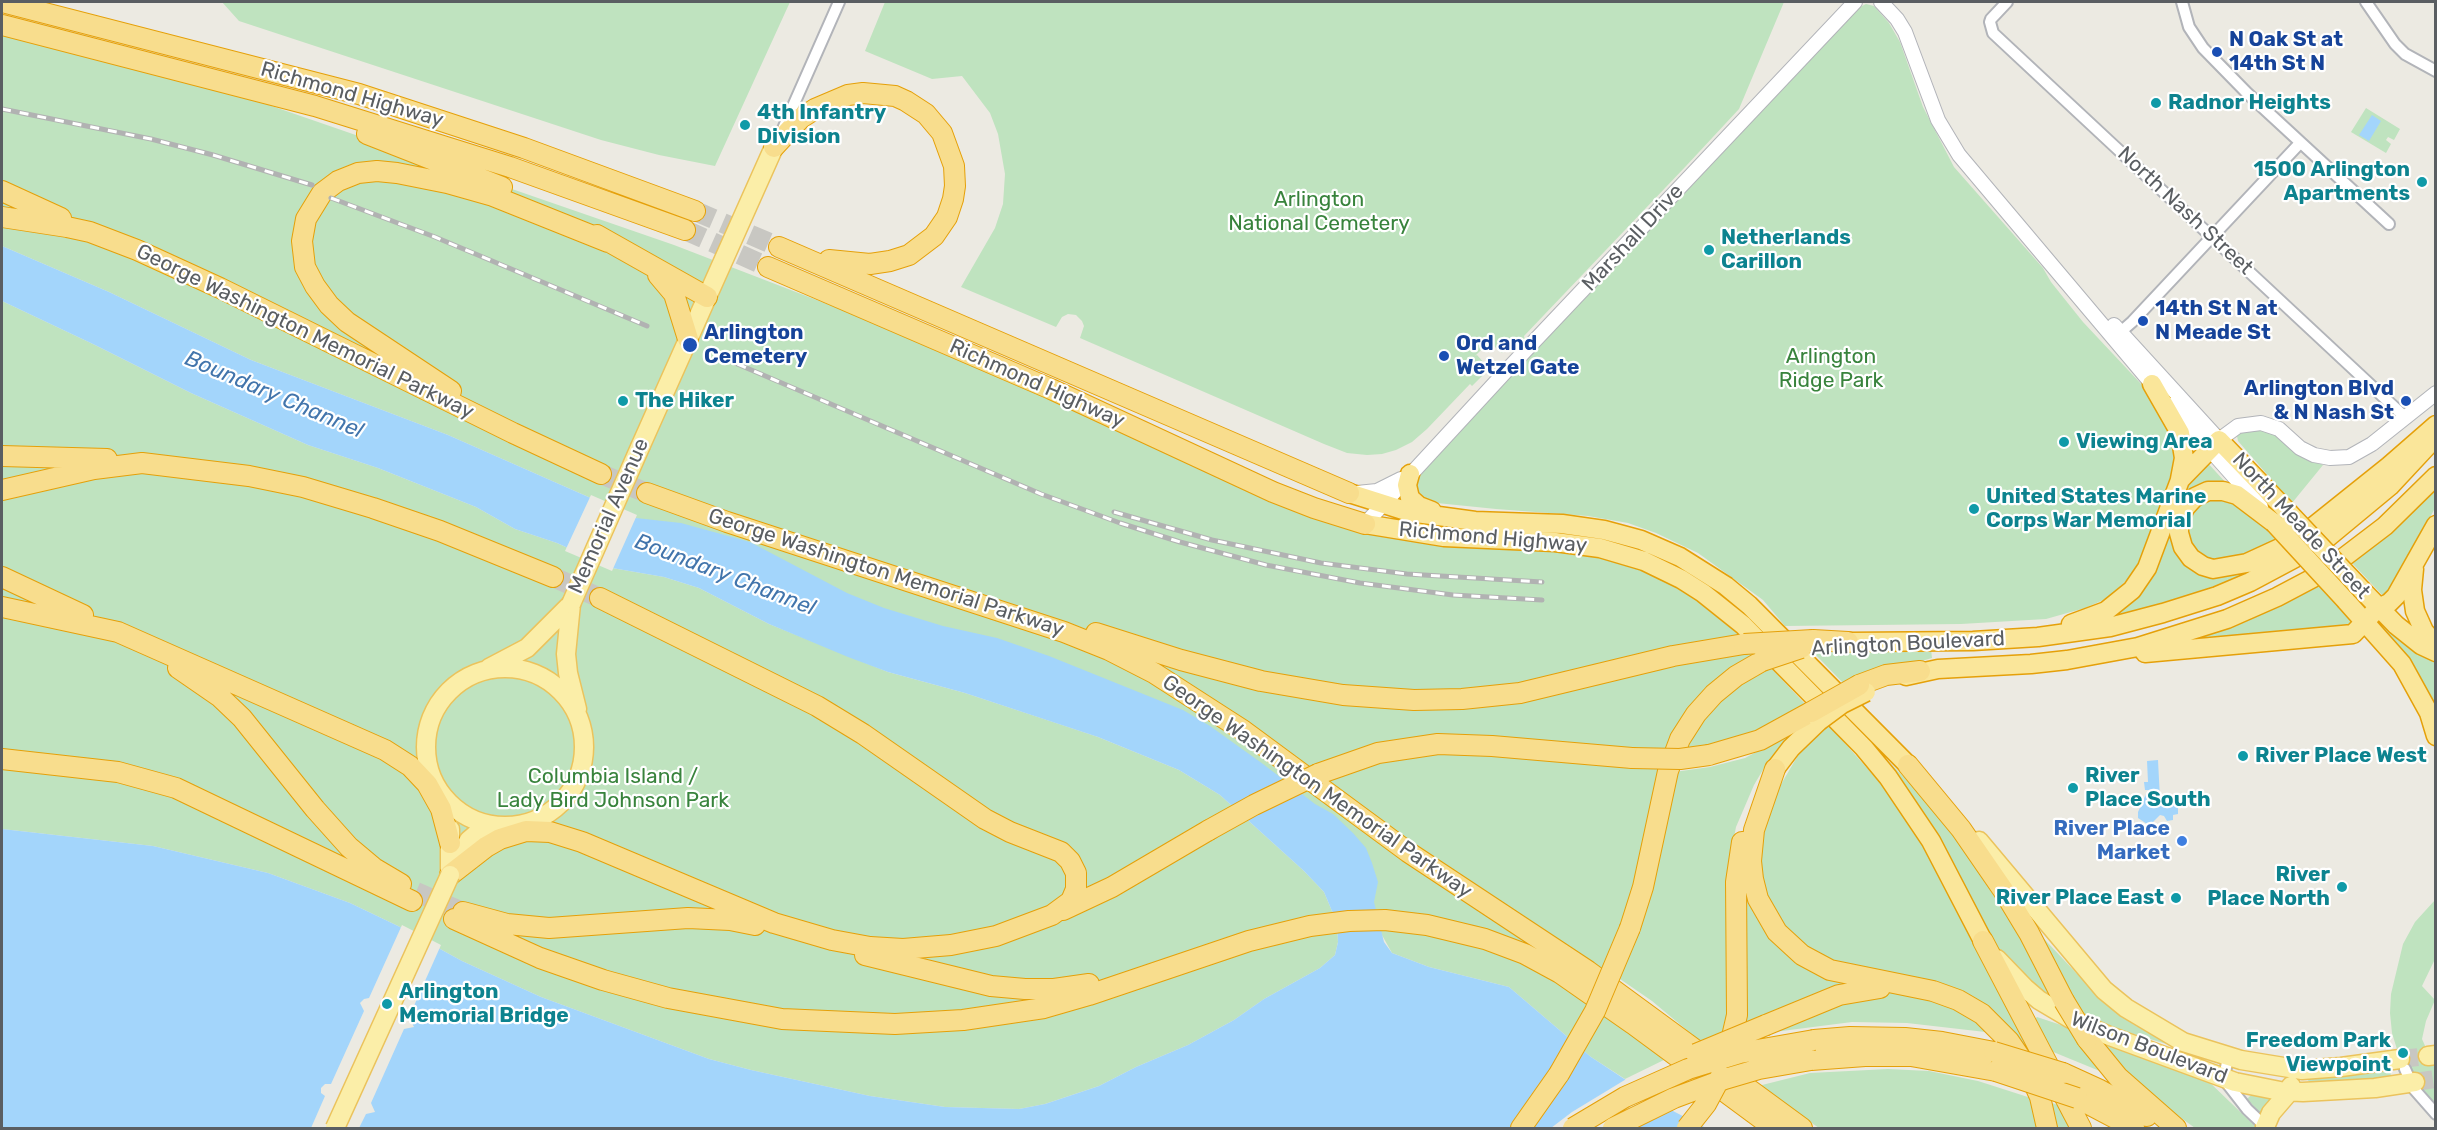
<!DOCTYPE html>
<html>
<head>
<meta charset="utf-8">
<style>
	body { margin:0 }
	#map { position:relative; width:2437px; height:1130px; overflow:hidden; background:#eceae2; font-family:Rubik,sans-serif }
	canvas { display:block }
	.frame { position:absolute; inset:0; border:3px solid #5a5e62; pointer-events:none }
</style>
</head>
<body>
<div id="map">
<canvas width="2437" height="1130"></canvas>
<div class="frame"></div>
</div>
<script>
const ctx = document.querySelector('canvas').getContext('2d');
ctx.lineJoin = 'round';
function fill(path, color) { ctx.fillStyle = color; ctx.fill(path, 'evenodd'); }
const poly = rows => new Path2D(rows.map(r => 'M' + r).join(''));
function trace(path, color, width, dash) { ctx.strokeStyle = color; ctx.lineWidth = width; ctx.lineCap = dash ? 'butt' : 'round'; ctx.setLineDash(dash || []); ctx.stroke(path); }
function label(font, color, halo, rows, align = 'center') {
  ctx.font = font + ' Rubik,sans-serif'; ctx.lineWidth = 4.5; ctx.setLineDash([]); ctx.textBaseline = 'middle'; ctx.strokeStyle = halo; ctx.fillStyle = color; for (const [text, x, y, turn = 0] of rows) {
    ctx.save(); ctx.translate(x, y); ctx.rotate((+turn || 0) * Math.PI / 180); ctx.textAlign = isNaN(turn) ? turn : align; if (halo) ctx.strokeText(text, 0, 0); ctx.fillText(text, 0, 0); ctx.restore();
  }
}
const green = poly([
	[222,2,790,2,715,166,659,155,601,140,239,21],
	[885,2,1784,2,1739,109,1686,166,1524,336,1525,341,1516,350,1511,347,1505,348,1502,353,1489,342,1475,356,1477,355,1486,365,1486,372,1472,386,1470,384,1427,429,1412,442,1396,450,1382,454,1367,455,1347,453,1324,444,1080,338,1084,326,1082,321,1076,315,1068,314,1062,317,1056,327,961,287,995,228,1003,204,1005,174,998,134,990,113,962,76,932,79,865,51],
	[1866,4,1874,6,1889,23,1900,42,1923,107,1954,167,2043,268,2051,282,2083,322,2144,387,2156,404,2172,434,2175,451,2173,477,2135,572,2108,598,2085,608,2046,619,1961,624,1785,626,1763,600,1698,553,1656,533,1628,523,1588,516,1496,509,1427,502,1417,495,1414,483,1422,471,1858,8],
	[2,31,156,66,674,245,1071,398,1365,524,1600,548,1722,607,1762,661,1696,714,1652,850,1577,1045,1509,987,1429,967,1392,953,1321,826,825,592,636,518,448,435,251,360,109,292,2,246],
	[2366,108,2400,129,2394,140,2388,137,2386,140,2391,144,2386,153,2351,132],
	[2,301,95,345,191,393,308,445,378,468,476,507,515,529,557,543,612,568,664,577,699,588,769,624,888,672,965,693,1050,721,1098,737,1179,770,1220,795,1304,871,1324,892,1337,923,1338,942,1335,955,1320,968,1264,999,1234,1020,1188,1045,1136,1067,1099,1086,1045,1104,1019,1109,945,1107,870,1096,751,1070,709,1059,541,997,462,961,398,926,350,903,268,873,153,846,2,829],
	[2256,429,2274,434,2299,455,2323,465,2292,503,2238,441,2237,436,2240,432],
	[2205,460,2227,484,2184,500,2184,561,2255,567,2235,580,2163,605,2105,617,2124,604,2186,479],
	[2435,486,2435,508,2393,587,2384,597,2352,563,2379,542],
	[2212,500,2230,501,2255,517,2279,544,2229,562,2202,559,2186,538,2187,516,2202,503],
	[2318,585,2348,617,2353,628,2184,644,2245,622],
	[2377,617,2435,660,2435,711,2372,622],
	[1835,648,1931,649,1932,658,1844,684,1814,653],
	[1769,666,1808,707,1746,739,1682,750,1693,732,1730,689],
	[1827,723,1897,802,1924,845,2032,1048,2020,1044,1935,982,1847,966,1814,954,1789,932,1766,898,1757,858,1767,808,1800,752],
	[1796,731,1764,768,1754,785,1736,827,1731,853,1728,1032,1701,1042,1652,1001,1620,979,1632,942,1674,772,1710,767,1745,758],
	[1872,745,1912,785,1952,831,2023,941,2052,999,2043,994,1998,950],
	[1741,880,1760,917,1862,983,1742,1028],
	[2435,900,2435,959,2422,986,2435,1000,2426,1021,2422,1039,2435,1068,2435,1103,2414,1081,2400,1059,2392,1033,2390,1013,2391,994,2403,944,2415,922],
	[2031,925,2096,994,2133,1024,2170,1045,2086,1020],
	[1890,990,1947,1002,1994,1033,1907,1023,1852,1022,1774,1032,1768,1028,1820,1006],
	[1605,1014,1668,1058,1625,1079,1591,1057,1584,1051],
	[2037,1017,2070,1028,2107,1074,2046,1049,2034,1020],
	[2097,1041,2204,1077,2257,1128,2195,1128,2141,1089],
	[2390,1067,2391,1077,2312,1085,2306,1078],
	[1888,1069,1929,1071,1978,1081,2031,1098,2039,1128,1819,1128,1758,1086,1810,1073],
	[2252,1094,2275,1097,2262,1115,2247,1099],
	[2047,1101,2060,1106,2071,1128,2054,1128]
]);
const water = poly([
	[2372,115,2381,121,2369,141,2359,135],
	[2,246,109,292,251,360,448,435,636,518,681,523,750,542,847,593,884,608,943,626,997,638,1049,656,1183,710,1210,726,1263,764,1315,804,1333,814,1353,833,1366,848,1372,863,1378,882,1374,902,1384,942,1392,953,1429,967,1509,987,1591,1057,1673,1111,1706,1128,2,1128,2,829,153,846,268,873,350,903,398,926,462,961,541,997,709,1059,751,1070,870,1096,945,1107,1019,1109,1045,1104,1099,1086,1136,1067,1188,1045,1234,1020,1264,999,1320,968,1335,955,1338,942,1337,923,1324,892,1304,871,1220,795,1179,770,1098,737,965,693,888,672,848,657,769,624,699,588,664,577,612,568,557,543,515,529,476,507,378,468,308,445,191,393,95,345,2,301],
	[2158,760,2160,799,2165,800,2165,805,2178,804,2178,814,2173,815,2173,820,2167,821,2164,816,2160,815,2152,823,2147,824,2138,818,2138,812,2146,794,2149,793,2148,790,2145,790,2144,782,2148,782,2147,761]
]);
const pier = poly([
	[591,495,637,515,612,571,565,551],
	[402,925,441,945,409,1017,414,1027,404,1029,371,1103,375,1112,366,1114,359,1128,311,1128,325,1096,321,1093,321,1088,325,1084,331,1084,364,1011,360,1003,364,999,369,998],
	[1628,1078,1670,1105,1625,1128,1551,1128,1572,1112]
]);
const primaryTunnel = poly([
	[2400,1059,2428,1056],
	[2415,1082,2436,1079]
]);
const motorwayTunnel = poly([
	[695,211,779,247],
	[685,230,768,267],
	[601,474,647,493],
	[553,577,600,598],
	[416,892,458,910]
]);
const minor = poly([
	[2007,2,1991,19,1990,22,1993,33,2406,418],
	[2182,2,2189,27,2203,48,2247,93,2389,224],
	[2366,2,2395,44,2405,54,2436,71],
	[782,131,839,2],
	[2116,336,2132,322,2300,143],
	[2228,1057,2224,1078,2226,1082,2247,1109,2267,1128],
	[2405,1069,2414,1089,2436,1114]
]);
const tertiary = poly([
	[1881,2,1897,19,1905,32,1938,120,1959,155,2158,391],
	[2114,325,2219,440,2238,426,2261,423,2279,429,2300,448,2314,455,2330,458,2349,457,2372,444,2436,393],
	[2170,405,2261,507],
	[1357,493,1377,491,1401,479],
	[1365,524,1507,370,1855,2]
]);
const primary = poly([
	[641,445,774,147],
	[571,604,566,654,568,673,577,709],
	'426 747a79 79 0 1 1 158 0a79 79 0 1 1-158 0Z',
	[489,668,527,648,571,604],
	[1979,841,2104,990,2126,1008,2183,1042,2241,1060,2302,1070,2341,1067,2400,1059],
	[451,874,469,840,482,829,490,825],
	[450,875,450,829],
	[1997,959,2025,988,2039,1000,2071,1019,2107,1035,2235,1082,2280,1091,2303,1092,2375,1088,2415,1082],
	[2428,1056,2436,1055],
	[2265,1127,2271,1113,2290,1091,2291,1086]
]);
const trunk = poly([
	[2152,384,2180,433,2184,458,2180,479],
	[1410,474,1407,485,1410,498,1419,506,1432,511],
	[1349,493,1409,512,1475,521,1562,524,1604,530,1641,540,1680,557,1726,586,1749,605,1908,765],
	[2274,523,2237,495,2223,491,2208,491,2195,497,2185,508,2179,521,2179,533,2183,547,2191,558,2203,566,2213,569,2247,563,2284,546],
	[1365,524,1444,537,1555,542,1600,548,1644,561,1681,579,1703,593,1743,625,1864,748,1888,777,1931,841,1983,941],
	[2314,526,2389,466,2436,425],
	[2326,539,2390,486,2433,440],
	[2343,558,2385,526,2436,476],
	[2414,569,2412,590,2415,611,2424,631,2436,645],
	[2362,590,2396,625,2421,645,2436,652],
	[2346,601,2402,664,2429,713,2436,736],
	[2071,624,2106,611,2132,590,2147,568,2180,480,2219,440,2289,513],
	[1848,642,1973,641,2038,637,2110,627,2163,613,2217,596,2250,582,2295,558],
	[2145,653,2353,634,2378,608,2389,603,2396,596,2436,525],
	[1906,676,1938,669,2031,664,2067,660,2138,647,2227,619,2277,597,2313,578],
	[1775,769,1791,748,1819,721]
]);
const motorway = poly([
	[2,2,359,94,524,148,695,211],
	[2,25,315,106,510,167,685,230],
	[367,134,502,187],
	[774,147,801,118,815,109,848,95,863,93,895,96,906,101,926,114,942,133,954,166,955,186,953,199,947,217,934,236,909,255,890,261,870,264,829,260],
	[2,191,61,218],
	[2,217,67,227,90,232,137,250,220,288,513,433,601,474],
	[597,235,707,297],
	[779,247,1349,493],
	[768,267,1051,389,1273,492,1314,508,1365,524],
	[658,275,674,294,688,339],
	[451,391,347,322,329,305,315,286,305,267,302,241,306,219,322,193,338,181,358,173,377,171,397,173,447,183,493,196,608,242],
	[2,456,107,459],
	[2,490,94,469,142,463,249,476,303,487,373,508,440,531,553,577],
	[647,493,727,522,1064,632,1109,650,1154,673,1244,731,1408,852,1588,971,1802,1128],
	[2,577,83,615],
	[2,607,118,632,385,750,410,766,427,784,441,809,450,843],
	[1096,633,1181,660,1261,681,1343,695,1414,700,1462,699,1520,693,1673,656,1744,644],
	[1813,640,1848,642],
	[178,668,220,697,242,718,315,809,349,847,374,868,401,884],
	[1859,685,1886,675,1920,671],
	[1709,755,1760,740,1811,712],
	[2,759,118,772,176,788,412,901],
	[1908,765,1961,829,2003,890,2029,933,2064,1001],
	[1775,769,1754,830,1751,861,1753,879,1758,899,1777,932,1802,955,1830,970,1933,991,1958,1000,1982,1014,2009,1041,2026,1066,2040,1097,2047,1128],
	[1318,774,1378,753,1438,744,1492,746,1632,758],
	[450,875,486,847,500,839,526,831,550,832,582,842,774,923,832,940,870,947,903,949,951,945,996,936,1052,915,1071,901,1076,889,1076,873,1070,861,1061,852,1010,832,985,819,863,734,817,706,600,598],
	[1063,910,1112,887,1209,830],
	[463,912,507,924,549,928,688,918,730,920,755,925],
	[454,919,540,958,603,980,668,998,782,1019,895,1024,963,1020,1044,1008,1089,995,1249,941,1310,926,1349,921,1385,920,1427,925,1485,939,1525,954,1560,973,1633,1024,1774,1128],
	[1630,928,1643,887,1668,771,1680,739,1696,714,1714,694,1736,676,1762,661],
	[1983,941,2081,1128],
	[865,955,991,986,1025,989,1054,989,1089,984],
	[1766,1025,1839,995,1880,988],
	[2087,1039,2118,1077,2176,1128],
	[1814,1040,1850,1037,1905,1038,1942,1042,1994,1052],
	[1728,1054,1737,1015,1736,882,1742,842],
	[1811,1060,1865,1056,1911,1056,1996,1071],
	[2063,1073,2098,1089,2147,1116],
	[2077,1098,2134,1128],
	[1521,1128,1559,1074]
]);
const rail = poly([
	[2,109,151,139,213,155,312,185],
	[331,198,435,237,647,326],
	[721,357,1041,494,1120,523,1180,542,1266,565,1360,583,1453,595,1542,600],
	[1114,512,1212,540,1321,563,1407,574,1542,582]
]);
const primaryBridge = poly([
	[571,604,641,445],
	[335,1128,450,875]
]);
const trunkBridge = poly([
	[2289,513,2362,590],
	[2274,523,2346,601],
	[1819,721,1842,704,1866,692]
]);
const motorwayBridge = poly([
	[1744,644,1813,640],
	[1762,661,1801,648],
	[1811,712,1859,685],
	[1632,758,1680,759,1709,755],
	[1209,830,1254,805,1318,774],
	[2064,1001,2087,1039],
	[1994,1052,2063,1073],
	[1696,1054,1766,1025],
	[1996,1071,2077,1098],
	[1559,1074,1595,1011,1630,928],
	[1573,1128,1625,1097,1688,1069,1740,1053,1814,1040],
	[1613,1128,1674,1098,1725,1079,1759,1069,1811,1060],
	[1687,1128,1706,1104,1721,1076]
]);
const markers = [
	[2217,52,6,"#1a4fb4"],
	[2156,103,6,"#0f9aa8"],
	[745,125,6,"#0f9aa8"],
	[2422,182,6,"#0f9aa8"],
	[1709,250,6,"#0f9aa8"],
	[2143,321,6,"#1a4fb4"],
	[690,345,8,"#1a4fb4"],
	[1444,356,6,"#1a4fb4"],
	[623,401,6,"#0f9aa8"],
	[2406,401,6,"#1a4fb4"],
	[2064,442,6,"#0f9aa8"],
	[1974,509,6,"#0f9aa8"],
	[2243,756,6,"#0f9aa8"],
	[2073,788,6,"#0f9aa8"],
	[2182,841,6,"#3f7fe0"],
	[2342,887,6,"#0f9aa8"],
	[2176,898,6,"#0f9aa8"],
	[387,1004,6,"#0f9aa8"],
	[2403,1053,6,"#0f9aa8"]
];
const transitNames = [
	["N Oak St at",2229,40],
	["14th St N",2229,64],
	["14th St N at",2155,309],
	["N Meade St",2155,333],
	["Arlington",704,333],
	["Cemetery",704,357],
	["Ord and",1456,344],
	["Wetzel Gate",1456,368],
	["Arlington Blvd",2394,389,"right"],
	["& N Nash St",2394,413,"right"]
];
const streetNames = [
	["Richmond Highway",352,95,16],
	["North Nash Street",2185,211,43],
	["Marshall Drive",1633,238,-47],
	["George Washington Memorial Parkway",305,332,26],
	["Richmond Highway",1037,384,24],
	["Memorial Avenue",609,516,-66],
	["North Meade Street",2301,526,47],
	["Richmond Highway",1493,538,5],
	["George Washington Memorial Parkway",886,573,18],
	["Arlington Boulevard",1908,644,-3],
	["George Washington Memorial Parkway",1317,787,35],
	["Wilson Boulevard",2149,1048,21]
];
const cultureNames = [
	["Radnor Heights",2168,103],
	["4th Infantry",757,113],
	["Division",757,137],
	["1500 Arlington",2410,170,"right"],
	["Apartments",2410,194,"right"],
	["Netherlands",1721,238],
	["Carillon",1721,262],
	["The Hiker",635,401],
	["Viewing Area",2076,442],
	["United States Marine",1986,497],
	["Corps War Memorial",1986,521],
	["River Place West",2255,756],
	["River",2085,776],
	["Place South",2085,800],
	["River",2330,875,"right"],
	["Place North",2330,899,"right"],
	["River Place East",2164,898,"right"],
	["Arlington",399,992],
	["Memorial Bridge",399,1016],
	["Freedom Park",2391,1041,"right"],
	["Viewpoint",2391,1065,"right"]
];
const parkNames = [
	["Arlington",1319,200],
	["National Cemetery",1319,224],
	["Arlington",1831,357],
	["Ridge Park",1831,381],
	["Columbia Island /",613,777],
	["Lady Bird Johnson Park",613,801]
];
const shopNames = [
	["River Place",2170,829],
	["Market",2170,853]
];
const waterNames = [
	["Boundary Channel",274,395,23],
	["Boundary Channel",725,575,21]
];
fill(green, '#bfe3bf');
fill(water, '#a3d5fb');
fill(pier, '#eceae2');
trace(primaryTunnel, '#c8c7c2', 18, [18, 9]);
trace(motorwayTunnel, '#c8c7c2', 20, [20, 10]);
trace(minor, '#b2b4b9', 14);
trace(tertiary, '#b2b4b9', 16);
trace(primary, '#ebc35c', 21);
trace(trunk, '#e5a009', 21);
trace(motorway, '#e5a009', 22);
trace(minor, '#fff', 10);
trace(tertiary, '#fff', 14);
trace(primary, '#fbeea8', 18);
trace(trunk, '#fae69a', 18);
trace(motorway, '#f8dd8d', 20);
trace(rail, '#b1b2b2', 5);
trace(rail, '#fff', 3, [9]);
trace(primaryBridge, '#ebc35c', 21, []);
trace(trunkBridge, '#e5a009', 21, []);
trace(motorwayBridge, '#e5a009', 22, []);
trace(primaryBridge, '#fbeea8', 18);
trace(trunkBridge, '#fae69a', 18);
trace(motorwayBridge, '#f8dd8d', 20);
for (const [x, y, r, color] of markers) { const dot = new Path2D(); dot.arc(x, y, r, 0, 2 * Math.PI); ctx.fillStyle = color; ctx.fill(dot); trace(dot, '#fff', 2); }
label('bold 21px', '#164399', '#fff', transitNames, 'left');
label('21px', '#5a5e62', '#fff', streetNames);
label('bold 21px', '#0d838f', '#fff', cultureNames, 'left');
label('21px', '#38833c', '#fff', parkNames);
label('bold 21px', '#366cbe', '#fff', shopNames, 'right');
label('italic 22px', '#4275ac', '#fff', waterNames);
</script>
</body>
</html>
